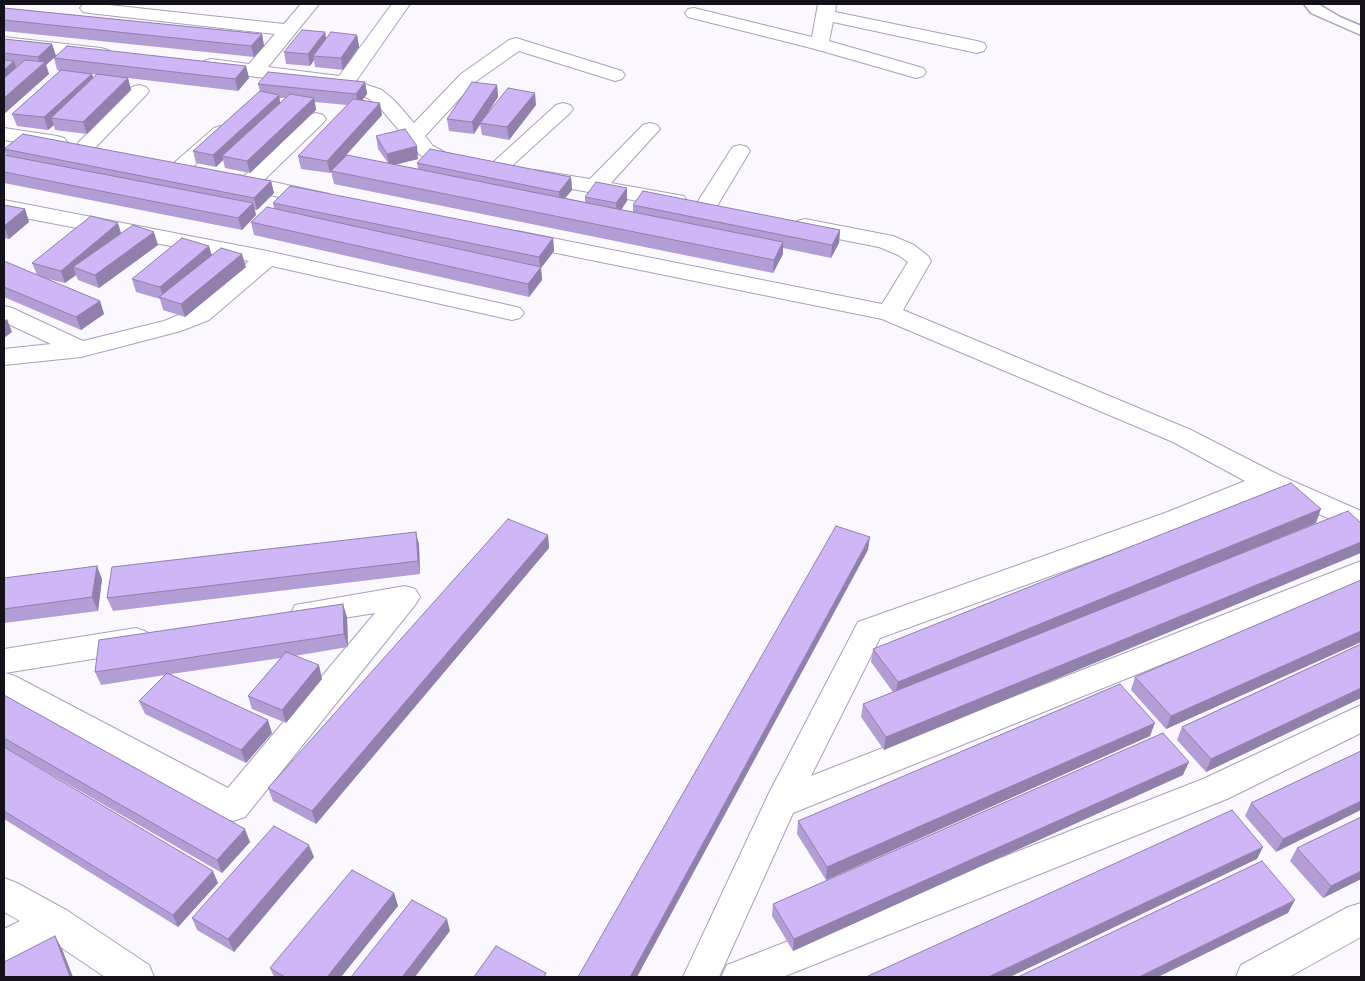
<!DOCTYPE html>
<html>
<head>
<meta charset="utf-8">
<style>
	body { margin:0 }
	#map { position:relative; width:1365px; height:981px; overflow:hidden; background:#faf8fe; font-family:"Source Serif 4",serif }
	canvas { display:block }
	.frame { position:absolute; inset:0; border:5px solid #15111a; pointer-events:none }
</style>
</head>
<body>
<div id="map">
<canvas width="1365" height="981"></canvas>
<div class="frame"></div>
</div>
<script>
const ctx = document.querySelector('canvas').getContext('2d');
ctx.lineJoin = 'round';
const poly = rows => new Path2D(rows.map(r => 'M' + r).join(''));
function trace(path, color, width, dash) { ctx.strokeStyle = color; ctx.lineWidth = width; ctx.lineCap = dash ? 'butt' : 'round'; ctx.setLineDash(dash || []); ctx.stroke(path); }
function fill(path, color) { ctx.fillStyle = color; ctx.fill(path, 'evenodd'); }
const lane = poly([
	[1304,4,1318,4,1340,17,1361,26,1361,35,1311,13,1304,4]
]);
const street = poly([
	[83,4,100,4,284,24,301,4,319,4,268,67,339,76,392,4,410,4,356,81,382,90,395,101,414,123,461,74,509,40,516,38,622,71,625,75,622,79,615,81,519,51,475,82,425,136,433,146,446,153,469,159,473,163,469,167,462,169,432,162,419,154,381,109,368,98,341,88,211,71,204,69,201,65,204,61,211,59,249,64,275,34,89,13,83,12,80,8,83,4],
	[818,4,836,4,835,12,977,41,984,43,986,47,984,51,977,53,833,22,829,41,923,68,926,72,923,76,916,78,815,49,688,17,685,13,688,9,694,8,812,37,818,4],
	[4,37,101,48,108,50,110,54,108,58,101,60,4,49,4,37],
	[139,85,146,87,149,91,146,95,92,151,85,153,78,151,75,147,78,143,132,87,139,85],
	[563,103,570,105,573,109,570,113,503,174,496,176,489,174,485,170,489,166,556,105,563,103],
	[316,113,323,115,326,119,323,123,264,180,329,194,332,199,329,204,321,206,228,186,225,181,228,176,236,175,244,176,309,115,316,113],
	[650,123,657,125,660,129,611,183,684,196,687,201,684,206,676,208,534,182,526,181,523,176,526,171,534,170,590,179,643,125,650,123],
	[221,126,228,128,231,132,228,136,188,171,181,173,174,171,170,167,174,163,214,128,221,126],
	[4,128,57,136,64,138,67,142,64,146,57,148,4,140,4,128],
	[740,145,747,147,750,151,714,211,706,213,698,211,695,206,730,151,733,147,740,145],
	[4,200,267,251,512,306,520,308,524,313,520,318,512,320,272,266,209,320,181,331,81,357,4,365,4,349,51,344,4,322,4,306,12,308,83,341,164,321,191,310,249,261,4,214,4,200],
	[805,219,893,236,914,245,928,256,931,261,903,310,1191,430,1279,475,1361,511,1361,532,1269,493,1185,527,880,638,811,776,1361,561,1361,584,793,813,719,977,683,977,769,793,858,622,1165,513,1245,481,1173,442,882,319,517,245,509,243,506,238,509,233,517,231,882,304,908,262,898,255,879,247,797,231,794,226,797,221,805,219],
	[405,586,415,589,420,597,415,605,245,817,233,821,221,817,4,700,4,649,136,628,147,632,151,640,147,648,136,652,5,673,15,676,228,788,375,613,306,624,295,621,291,613,295,605,405,586],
	[1361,705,1361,733,1227,799,783,977,721,977,727,965,1203,779,1361,705],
	[4,878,17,883,68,911,149,965,154,977,105,977,53,942,4,963,4,929,20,921,4,912,4,878],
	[1361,903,1361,937,1289,977,1236,977,1241,965,1348,907,1361,903]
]);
const wall = poly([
	[4,8,262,34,264,46,254,57,4,31],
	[325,32,326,39,357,35,359,47,343,70,315,67,314,60,310,66,286,64,284,52],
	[4,39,52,44,56,56,46,65,49,74,4,114],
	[54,58,246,66,249,78,238,91,128,78,131,90,87,134,55,130,54,125,48,130,17,126,12,114,60,71,57,70],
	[92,74,97,75,93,78],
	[365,82,367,94,362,100,382,115,330,173,301,169,298,156,347,105,315,102,316,110,250,173,225,168,223,160,216,167,196,163,193,151,260,91,258,84],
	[279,98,285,98,280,103],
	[497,85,498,97,483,120,536,105,509,140,482,135,480,124,474,134,449,131,447,119],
	[376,136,418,159,395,165,418,169,417,163,571,177,572,190,565,198,585,202,585,197,627,188,627,201,621,210,633,212,633,205,840,230,839,243,831,258,783,248,783,254,773,273,334,184,331,171,388,163,378,149],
	[4,149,271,181,274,193,257,210,255,210,256,215,242,230,4,183,4,155,6,155],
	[273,203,553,238,554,251,541,268,542,280,529,297,254,235,251,222,274,208],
	[4,205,25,209,29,222,9,239,4,238],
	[121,233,158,245,99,288,78,280,76,275,65,283,44,278,100,301,104,314,81,330,4,297,4,261,37,275,32,263],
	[212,255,246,267,185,317,163,310,160,299,136,292,132,279],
	[1316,523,1225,560,884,750,861,717,863,704,893,692,871,662,873,649],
	[548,535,549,548,316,824,273,801,268,788],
	[419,545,420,574,113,611,107,598],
	[4,578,102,579,98,611,4,623],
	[1361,580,1361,642,1166,729,1131,690,1135,677],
	[347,617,348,647,294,656,322,679,286,723,252,709,248,696,281,658,171,674,272,733,246,763,145,714,139,701,165,675,101,685,95,672],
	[1361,644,1361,698,1206,772,1177,740,1182,727],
	[4,695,250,842,222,873,4,747],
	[1150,736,826,880,797,834,798,821],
	[4,747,218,883,178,927,4,819],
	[1361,751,1276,852,1245,816,1251,803],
	[1183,775,793,951,772,916,773,904],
	[1297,848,1361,879,1323,898,1290,861],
	[314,857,234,952,197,930,192,918],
	[394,893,398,906,341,977,274,977,270,968]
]);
const shadedWall = poly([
	[325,32,327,44,313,56,314,60,310,66,308,54],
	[262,34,264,46,254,57,251,46],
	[357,35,359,47,343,70,341,58],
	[52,44,56,56,46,65,49,74,4,114,4,98,41,66,38,57],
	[14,61,18,73,4,85,4,70],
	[246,66,249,78,238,91,235,79],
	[92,74,96,86,51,118,54,125,48,130,44,117],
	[128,78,131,90,87,134,83,122],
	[365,82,367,94,358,106,356,94],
	[497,85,498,97,474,134,472,122],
	[535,93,536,105,509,140,507,127],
	[279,95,281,107,222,156,223,160,216,167,213,155],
	[314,98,316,110,250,173,247,161],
	[380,103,382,115,330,173,327,161],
	[417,146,418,159,389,166,387,154],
	[571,177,572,190,560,204,559,192],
	[271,181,274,193,257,210,254,198],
	[627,188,627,201,617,216,616,203],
	[253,203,256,215,242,230,238,218],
	[25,209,29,222,9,239,4,226],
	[118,223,122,236,73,267,76,275,65,283,61,271],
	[840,230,839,243,831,258,832,245],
	[154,232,158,245,99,288,95,275],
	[553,238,554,251,541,268,542,280,529,297,528,284,540,268,539,257],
	[783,242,783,254,773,273,774,260],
	[209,246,213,259,164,298,160,287],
	[242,254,246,267,185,317,181,304],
	[100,301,104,314,81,330,76,317],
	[7,319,12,332,4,338,4,321],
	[1321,509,1316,523,895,695,898,682],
	[416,532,419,545,420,574,418,561],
	[548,535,549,548,316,824,312,811],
	[870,537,868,550,637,977,630,977],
	[1361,542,1361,553,884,750,886,737],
	[97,566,102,579,98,611,92,597],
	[343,604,347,617,348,647,344,634],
	[1361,631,1361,642,1166,729,1171,716],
	[319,665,322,679,286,723,282,710],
	[1361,688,1361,698,1206,772,1211,759],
	[268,720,272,733,246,763,241,750],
	[1155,723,1150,736,826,880,827,867],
	[1189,762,1183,775,793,951,794,939],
	[1361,801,1361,810,1276,852,1283,839],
	[245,829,250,842,222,873,217,860],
	[309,845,314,857,234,952,228,939],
	[1263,847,1257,859,1010,977,988,977],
	[213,871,218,883,178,927,173,915],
	[1361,871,1361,879,1323,898,1331,886],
	[394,893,398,906,341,977,327,977],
	[1295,900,1288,913,1158,977,1139,977],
	[447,919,450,931,415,977,402,977],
	[55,936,62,949,73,977,70,977]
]);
const building = poly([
	[4,8,262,34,251,46,4,20,4,8],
	[302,30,325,32,308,54,284,52,302,30],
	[331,32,357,35,341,58,313,56,331,32],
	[4,39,52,44,38,57,4,53,4,39],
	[67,46,246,66,235,79,54,58,67,46],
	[4,60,14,61,4,70,4,60],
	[25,60,45,62,4,98,4,78,25,60],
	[61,70,92,74,44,117,12,114,61,70],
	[268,72,365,82,356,94,258,84,268,72],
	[97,74,128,78,83,122,51,118,97,74],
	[472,82,497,85,472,122,447,119,472,82],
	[508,88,535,93,507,127,480,123,508,88],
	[260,91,279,95,213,155,193,151,260,91],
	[290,94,314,98,247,161,222,156,290,94],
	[353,99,380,103,327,161,298,156,353,99],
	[405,129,417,146,387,154,376,136,405,129],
	[23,134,271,181,254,198,4,149,23,134],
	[430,149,571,177,559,192,417,163,430,149],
	[4,155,253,203,238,218,4,172,4,155],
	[347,155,783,242,774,260,331,171,347,155],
	[596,182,627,188,616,203,585,197,596,182],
	[290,186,553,238,539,257,273,203,290,186],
	[643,191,840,230,832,245,633,205,643,191],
	[4,205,25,209,4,226,4,205],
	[267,207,541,267,528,284,251,222,267,207],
	[91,216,118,223,61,271,32,263,91,216],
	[133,225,154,232,95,275,73,267,133,225],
	[182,238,209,246,160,287,132,279,182,238],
	[221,248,242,254,181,304,159,297,221,248],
	[4,261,100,301,76,317,4,287,4,261],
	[1291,483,1321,509,898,682,873,649,1291,483],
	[1348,511,1361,523,1361,542,886,737,863,704,1348,511],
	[508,519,548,535,312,811,268,788,508,519],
	[836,526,870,537,630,977,578,977,836,526],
	[416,532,418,561,107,598,112,567,416,532],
	[97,566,92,597,4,609,4,578,97,566],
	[1361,580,1361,631,1171,716,1135,677,1361,580],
	[343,604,344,634,95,672,99,640,343,604],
	[1361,644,1361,688,1211,759,1182,727,1361,644],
	[286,652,319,665,282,710,248,696,286,652],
	[167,673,268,720,241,750,139,701,167,673],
	[1120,684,1155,723,827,867,798,821,1120,684],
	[4,695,245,829,217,860,4,738,4,695],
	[1163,733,1189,762,794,939,773,904,1163,733],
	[4,747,213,871,173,915,4,811,4,747],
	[1361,751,1361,801,1283,839,1251,803,1361,751],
	[1232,810,1263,847,988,977,866,977,1232,810],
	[1361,817,1361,871,1331,886,1297,848,1361,817],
	[274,826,309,845,228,939,192,918,274,826],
	[1262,861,1295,900,1139,977,1018,977,1262,861],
	[352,870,394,893,327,977,285,977,270,968,352,870],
	[412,900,447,919,402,977,351,977,412,900],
	[55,936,70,977,4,977,4,962,55,936],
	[496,946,546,973,544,977,474,977,496,946]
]);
trace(lane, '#aaa0ba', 3);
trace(street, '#aaa0ba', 2);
fill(lane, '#fff');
fill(street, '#fff');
fill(wall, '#b29dd4');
fill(shadedWall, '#917fac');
fill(building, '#cfb6f6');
trace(building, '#917fac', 1);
</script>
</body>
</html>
